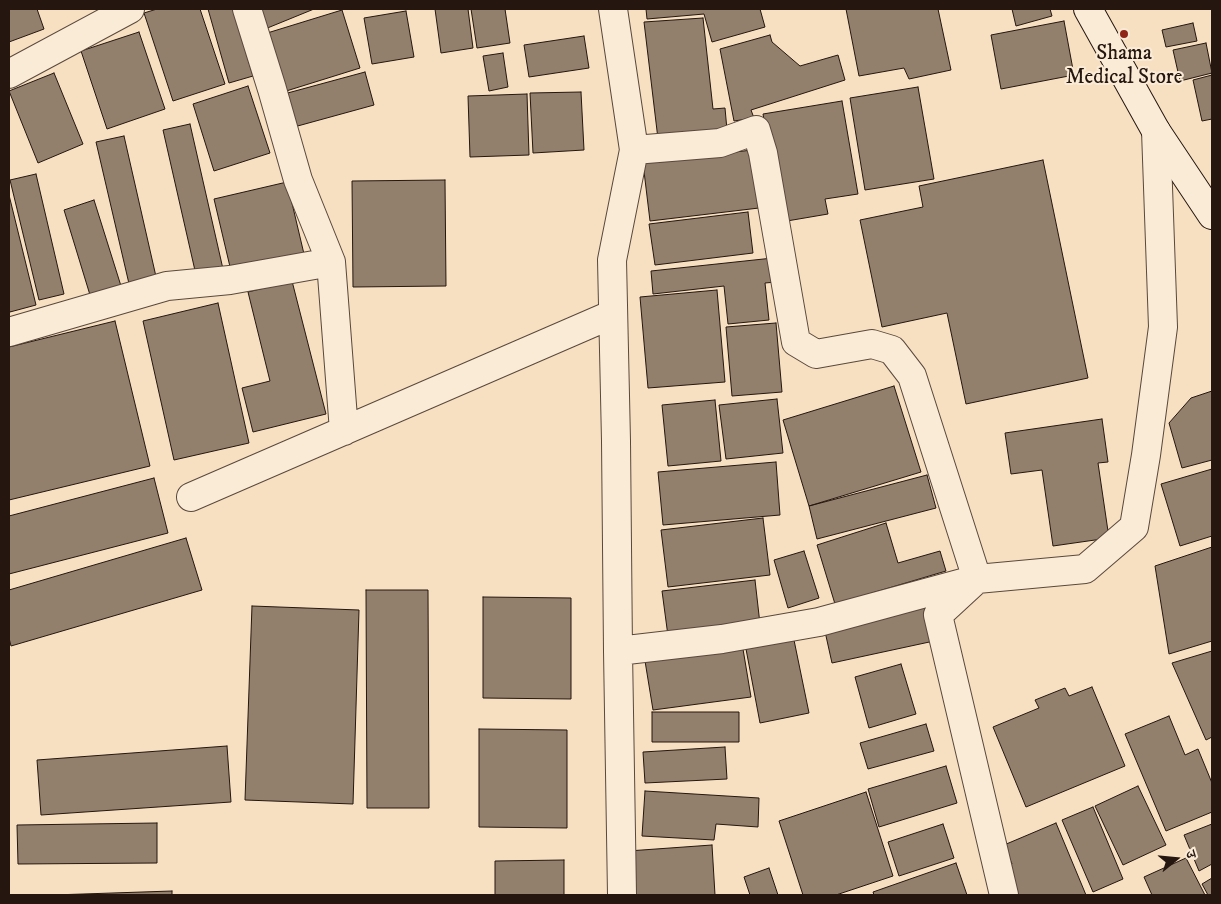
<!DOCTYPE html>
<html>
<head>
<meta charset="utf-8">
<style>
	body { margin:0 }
	#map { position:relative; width:1221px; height:904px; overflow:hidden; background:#f7e0c1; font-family:"IM FELL DW Pica","Noto Serif Devanagari",serif }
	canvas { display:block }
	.frame { position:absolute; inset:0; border:10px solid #25160f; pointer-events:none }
	.north { position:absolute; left:1151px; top:834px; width:50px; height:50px; -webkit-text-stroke:4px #faebd7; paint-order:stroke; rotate:73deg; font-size:14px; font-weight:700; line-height:20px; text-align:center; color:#25160f }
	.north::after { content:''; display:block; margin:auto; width:18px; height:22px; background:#25160f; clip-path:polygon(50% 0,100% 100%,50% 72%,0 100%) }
</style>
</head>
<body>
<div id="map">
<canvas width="1221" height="904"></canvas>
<div class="frame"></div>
<div class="north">उ</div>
</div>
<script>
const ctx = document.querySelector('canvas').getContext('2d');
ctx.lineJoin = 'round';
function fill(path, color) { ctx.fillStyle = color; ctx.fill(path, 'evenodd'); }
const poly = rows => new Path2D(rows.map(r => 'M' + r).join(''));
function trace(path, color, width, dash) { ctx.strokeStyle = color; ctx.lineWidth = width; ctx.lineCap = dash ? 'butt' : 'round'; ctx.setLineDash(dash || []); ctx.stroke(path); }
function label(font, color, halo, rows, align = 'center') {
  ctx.font = font + ' "IM FELL DW Pica",serif'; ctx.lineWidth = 4; ctx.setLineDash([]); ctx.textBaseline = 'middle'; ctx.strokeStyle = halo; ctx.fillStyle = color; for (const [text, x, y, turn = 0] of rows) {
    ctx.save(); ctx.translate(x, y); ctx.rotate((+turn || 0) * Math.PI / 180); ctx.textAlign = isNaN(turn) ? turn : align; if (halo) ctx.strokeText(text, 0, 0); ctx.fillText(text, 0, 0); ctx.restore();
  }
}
const building = poly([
	[9,9,37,9,44,29,9,42,9,9],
	[157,9,200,9,225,84,173,101,144,13,157,9],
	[208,9,233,9,253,76,229,83,208,9],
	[257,9,314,9,265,29,257,9],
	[435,9,468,9,473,48,441,53,435,9],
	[471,9,505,9,510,43,477,48,471,9],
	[646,9,760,9,765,27,712,42,704,14,647,19,646,9],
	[846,9,938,9,951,70,909,79,904,68,859,76,846,9],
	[1012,9,1050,9,1052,16,1016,26,1012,9],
	[342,10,360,68,283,92,264,34,342,10],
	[406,11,414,57,372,64,364,18,406,11],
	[703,18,713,109,725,108,727,130,658,139,644,22,703,18],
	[1064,21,1074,75,1001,89,991,35,1064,21],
	[1193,23,1197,41,1166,47,1162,30,1193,23],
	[139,32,165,109,107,129,81,51,139,32],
	[770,35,772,42,800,66,838,55,845,80,751,110,754,118,734,121,720,49,770,35],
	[584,36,589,68,529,77,524,45,584,36],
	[1206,43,1212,73,1180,81,1173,50,1206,43],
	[503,53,508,87,489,91,483,56,503,53],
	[365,72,374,105,294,127,284,94,365,72],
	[54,73,83,144,38,163,9,91,54,73],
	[1212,75,1212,119,1202,121,1193,80,1212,75],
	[248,86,270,153,214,171,193,104,248,86],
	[918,87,934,179,865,190,850,98,918,87],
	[581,92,584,150,533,153,530,93,581,92],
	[527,94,529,155,470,157,468,96,527,94],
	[842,101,858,194,825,199,828,214,781,222,763,114,842,101],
	[190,124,223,269,196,275,163,130,190,124],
	[124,136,157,281,130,288,96,142,124,136],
	[752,150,759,208,650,221,643,163,752,150],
	[1043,160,1088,378,966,404,947,313,882,327,860,220,923,207,919,186,1043,160],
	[36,174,64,294,39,300,10,180,36,174],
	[445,180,446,286,353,287,352,181,445,180],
	[287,182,304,254,231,271,214,199,287,182],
	[9,195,36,305,10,312,9,309,9,195],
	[94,200,121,286,90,295,64,210,94,200],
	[748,212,753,253,655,265,649,224,748,212],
	[773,258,776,282,765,283,769,320,728,324,724,286,653,294,651,271,773,258],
	[292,281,326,414,253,432,242,388,270,381,248,292,292,281],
	[717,290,725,382,648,388,640,297,717,290],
	[218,303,249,443,174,460,143,321,218,303],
	[115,321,150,466,9,500,9,347,115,321],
	[776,323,782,392,732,396,726,327,776,323],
	[894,386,921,472,809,506,783,420,894,386],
	[1212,391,1212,460,1182,468,1169,423,1191,398,1212,391],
	[777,399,783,453,726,459,719,405,777,399],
	[715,400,721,461,668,466,662,405,715,400],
	[1102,419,1108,462,1098,463,1109,538,1053,546,1042,470,1011,474,1005,433,1102,419],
	[776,462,780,515,663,525,658,472,776,462],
	[1212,469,1212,536,1180,546,1161,484,1212,469],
	[927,475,936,508,817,539,809,506,927,475],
	[154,478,168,533,9,574,9,516,154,478],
	[763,518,770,575,668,587,661,530,763,518],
	[886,523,898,563,940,551,946,571,835,604,817,545,886,523],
	[186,538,202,590,11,646,9,638,9,590,186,538],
	[1212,547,1212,641,1169,654,1155,566,1212,547],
	[804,551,819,598,788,608,774,560,804,551],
	[755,580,760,624,668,636,662,591,755,580],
	[366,590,428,590,429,808,367,808,366,590],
	[483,597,571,598,571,699,483,698,483,597],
	[926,605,934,641,832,663,824,627,926,605],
	[252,606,359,610,353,804,245,800,252,606],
	[794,640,809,713,760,723,746,649,794,640],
	[742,643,751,697,653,710,645,661,742,643],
	[1212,651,1212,737,1206,740,1172,663,1212,651],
	[901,664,916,714,869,728,855,677,901,664],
	[1092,687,1125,766,1026,807,993,727,1039,708,1035,700,1065,688,1069,696,1092,687],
	[652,712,739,712,739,742,652,742,652,712],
	[1169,716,1185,755,1198,749,1212,783,1212,812,1166,831,1125,734,1169,716],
	[926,724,934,751,868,769,860,743,926,724],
	[479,729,567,730,567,828,479,827,479,729],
	[227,746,231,802,41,815,37,760,227,746],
	[725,747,727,779,645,783,643,752,725,747],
	[946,766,957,803,879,827,868,789,946,766],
	[1138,786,1166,845,1123,865,1095,806,1138,786],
	[645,791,759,798,758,827,716,824,714,840,642,836,645,791],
	[866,792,893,876,836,895,803,895,779,821,866,792],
	[1093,807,1123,879,1093,892,1062,820,1093,807],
	[157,823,157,863,18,864,17,825,157,823],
	[1056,823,1086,895,1016,895,1007,866,1012,864,1004,845,1056,823],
	[943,824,954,858,899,876,888,842,943,824],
	[1212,824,1212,864,1199,871,1184,835,1212,824],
	[712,845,715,895,632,895,628,851,712,845],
	[1186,858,1205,895,1152,895,1144,877,1186,858],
	[564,860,564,895,495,895,495,861,564,860],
	[956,863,967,895,874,895,873,892,956,863],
	[769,868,778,895,750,895,744,877,769,868],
	[1212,878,1212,895,1208,895,1202,884,1212,878],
	[172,891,172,895,53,895,172,891]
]);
const minor = poly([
	[247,9,272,89,298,180,331,262,344,431],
	[613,9,634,150,612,260,616,441,618,651,622,895],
	[9,74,130,9],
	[634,150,720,143,756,130,763,153,796,342,816,354,872,344,892,350,912,376,977,579,938,615,1004,895],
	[9,332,167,286,230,280,331,262],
	[191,497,613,314],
	[618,651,722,639,819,622,977,579,1085,569,1134,527,1146,455,1163,327,1156,131]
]);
const secondary = poly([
	[1088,9,1156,131,1212,215]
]);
const markers = [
	[1124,34,5,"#8f2418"]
];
const poiNames = [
	["Shama",1124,55],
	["Medical Store",1124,79]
];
fill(building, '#927f6c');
trace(building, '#25160f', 1);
trace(minor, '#5a483c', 30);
trace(secondary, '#25160f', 30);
trace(minor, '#faebd7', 28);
trace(secondary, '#faebd7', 28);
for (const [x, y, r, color] of markers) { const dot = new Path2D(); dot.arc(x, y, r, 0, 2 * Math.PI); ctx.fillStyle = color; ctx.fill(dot); trace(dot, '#faebd7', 2); }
label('21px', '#25160f', '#faebd7', poiNames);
</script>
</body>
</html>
